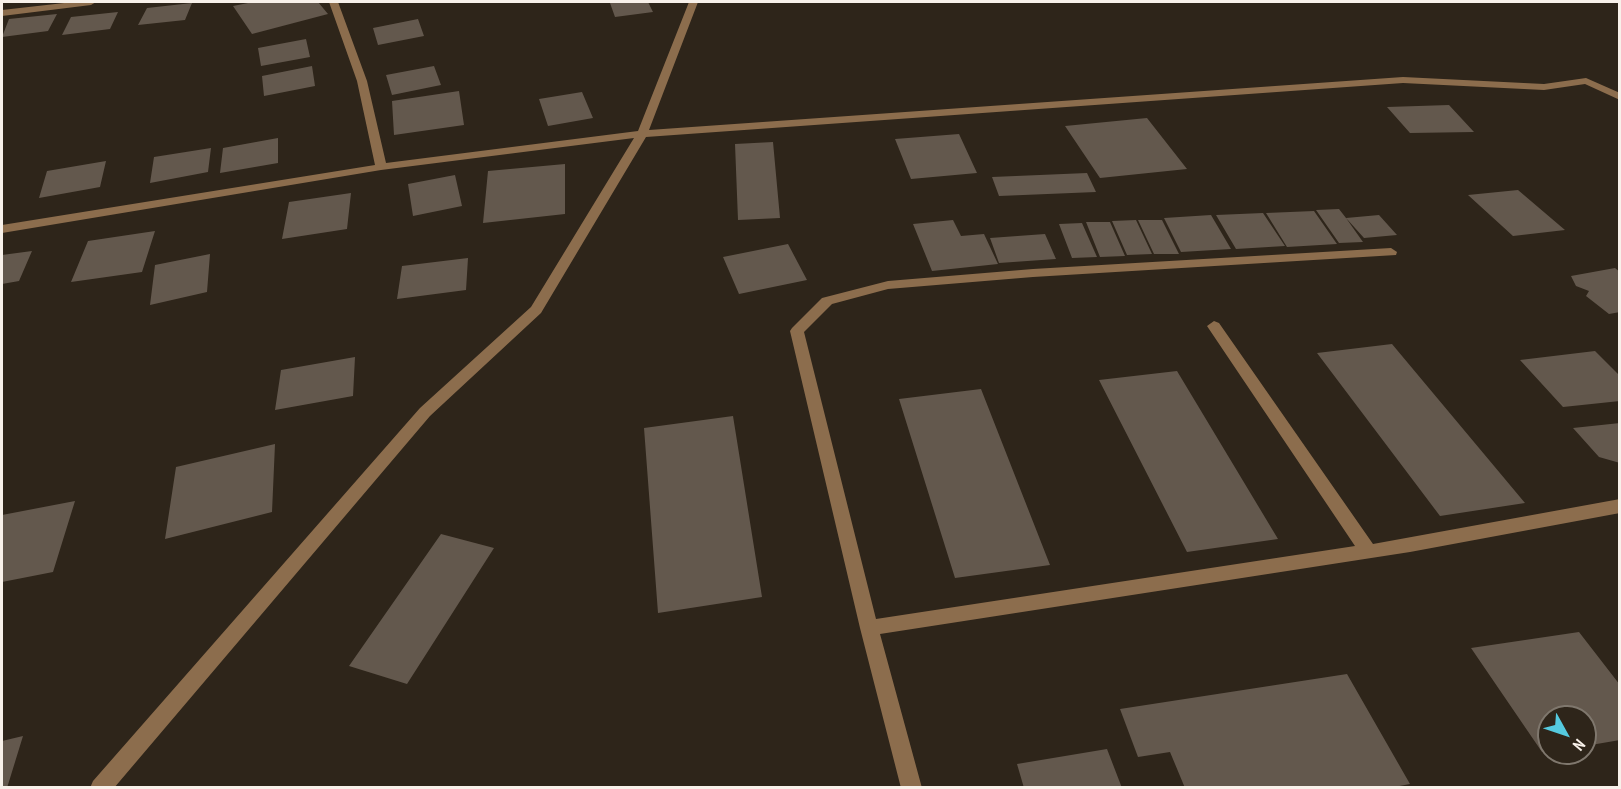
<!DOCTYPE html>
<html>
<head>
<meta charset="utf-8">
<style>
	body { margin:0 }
	#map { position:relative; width:1621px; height:789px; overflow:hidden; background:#2e251a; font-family:"PT Sans Narrow",sans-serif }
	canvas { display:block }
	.frame { position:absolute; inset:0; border:3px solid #f8f1ea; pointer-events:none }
	.north { position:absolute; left:1537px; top:705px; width:60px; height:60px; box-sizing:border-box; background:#2e251a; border:2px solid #7f776d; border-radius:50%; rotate:130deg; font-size:16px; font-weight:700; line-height:24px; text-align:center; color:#f8f1ea }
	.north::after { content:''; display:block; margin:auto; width:21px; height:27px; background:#55cadf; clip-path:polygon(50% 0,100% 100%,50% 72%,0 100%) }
</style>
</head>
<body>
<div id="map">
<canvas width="1621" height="789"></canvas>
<div class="frame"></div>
<div class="north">N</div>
</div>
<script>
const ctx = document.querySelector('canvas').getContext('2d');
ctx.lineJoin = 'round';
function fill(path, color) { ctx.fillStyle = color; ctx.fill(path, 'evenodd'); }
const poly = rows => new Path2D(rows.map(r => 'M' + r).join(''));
const building = poly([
	[253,2,318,2,328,14,252,34,233,6],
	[622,2,648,2,653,12,615,17,610,3],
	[192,3,185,20,138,25,147,8],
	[118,12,110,29,62,35,71,17],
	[57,14,48,31,2,37,9,19],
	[418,19,424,36,378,45,373,28],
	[306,39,310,57,261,66,258,48],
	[312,66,315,86,264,96,262,76],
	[434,66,441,85,392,95,386,75],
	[459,91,464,125,394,135,392,101],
	[582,92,593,118,548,126,539,99],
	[1449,105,1474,132,1410,133,1387,107],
	[1147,118,1187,169,1100,178,1065,126],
	[959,134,977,173,911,179,895,139],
	[278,138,278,163,220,173,223,148],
	[773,142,780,218,738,220,735,144],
	[211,148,208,172,150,183,154,157],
	[106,161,100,187,39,198,47,171],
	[565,164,565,214,483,223,488,171],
	[1087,173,1096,192,999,196,992,177],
	[455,175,462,206,413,216,408,184],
	[1518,190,1565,230,1513,236,1468,195],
	[351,193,347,229,282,239,289,202],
	[1339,209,1346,218,1363,242,1339,243,1316,210],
	[1314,211,1337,244,1287,247,1266,213],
	[1263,213,1285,246,1236,249,1216,215],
	[1211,215,1231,249,1181,252,1164,218],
	[1379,215,1397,235,1364,238,1346,218],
	[953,220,961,236,984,234,998,264,932,271,913,224],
	[1136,220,1152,254,1127,255,1112,221],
	[1138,220,1162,220,1179,254,1154,254],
	[1086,222,1110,222,1125,256,1100,257],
	[1082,223,1097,257,1072,258,1059,224],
	[155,231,142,272,71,282,88,241],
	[1045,234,1056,259,999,263,990,238],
	[788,244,807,280,739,294,723,257],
	[32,251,19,281,2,284,2,255],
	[210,254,207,292,150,305,155,265],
	[468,258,466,290,397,299,402,266],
	[1615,268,1620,272,1620,312,1609,314,1586,296,1589,291,1576,286,1571,276],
	[1392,344,1525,503,1440,516,1317,353],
	[1595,351,1620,376,1620,401,1563,407,1520,360],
	[355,357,353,396,275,410,281,370],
	[1177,371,1278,539,1187,552,1099,380],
	[981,389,1050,565,955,578,899,399],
	[733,416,762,597,658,613,644,428],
	[1620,423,1620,463,1599,457,1573,428],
	[275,444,272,512,165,539,176,467],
	[75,501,53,572,2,582,2,515],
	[441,534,494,548,407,684,349,666],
	[1579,632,1620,685,1620,740,1585,746,1585,717,1549,717,1549,751,1542,752,1471,648],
	[1347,674,1410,784,1389,788,1185,788,1170,752,1138,757,1120,709],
	[23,736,7,788,2,788,2,741],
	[1107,749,1122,788,1024,788,1017,764]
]);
const minor = poly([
	[73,2,96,2,91,5,2,16,2,10,73,2],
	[329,2,338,2,367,81,386,163,638,131,689,2,698,2,649,130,1403,77,1544,84,1586,78,1620,93,1620,100,1585,84,1544,90,1403,83,646,137,541,313,430,416,114,788,90,788,93,781,420,408,531,307,634,138,381,170,2,233,2,225,375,165,357,81,329,2],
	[1391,248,1397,252,1396,255,1033,277,888,289,832,304,804,332,876,619,1355,546,1209,329,1207,326,1214,321,1219,323,1373,544,1620,499,1620,513,1410,552,880,634,922,788,901,788,860,628,790,331,792,328,822,298,888,281,1033,269,1391,248]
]);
fill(building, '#63584d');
fill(minor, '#8c6d4d');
</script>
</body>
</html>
